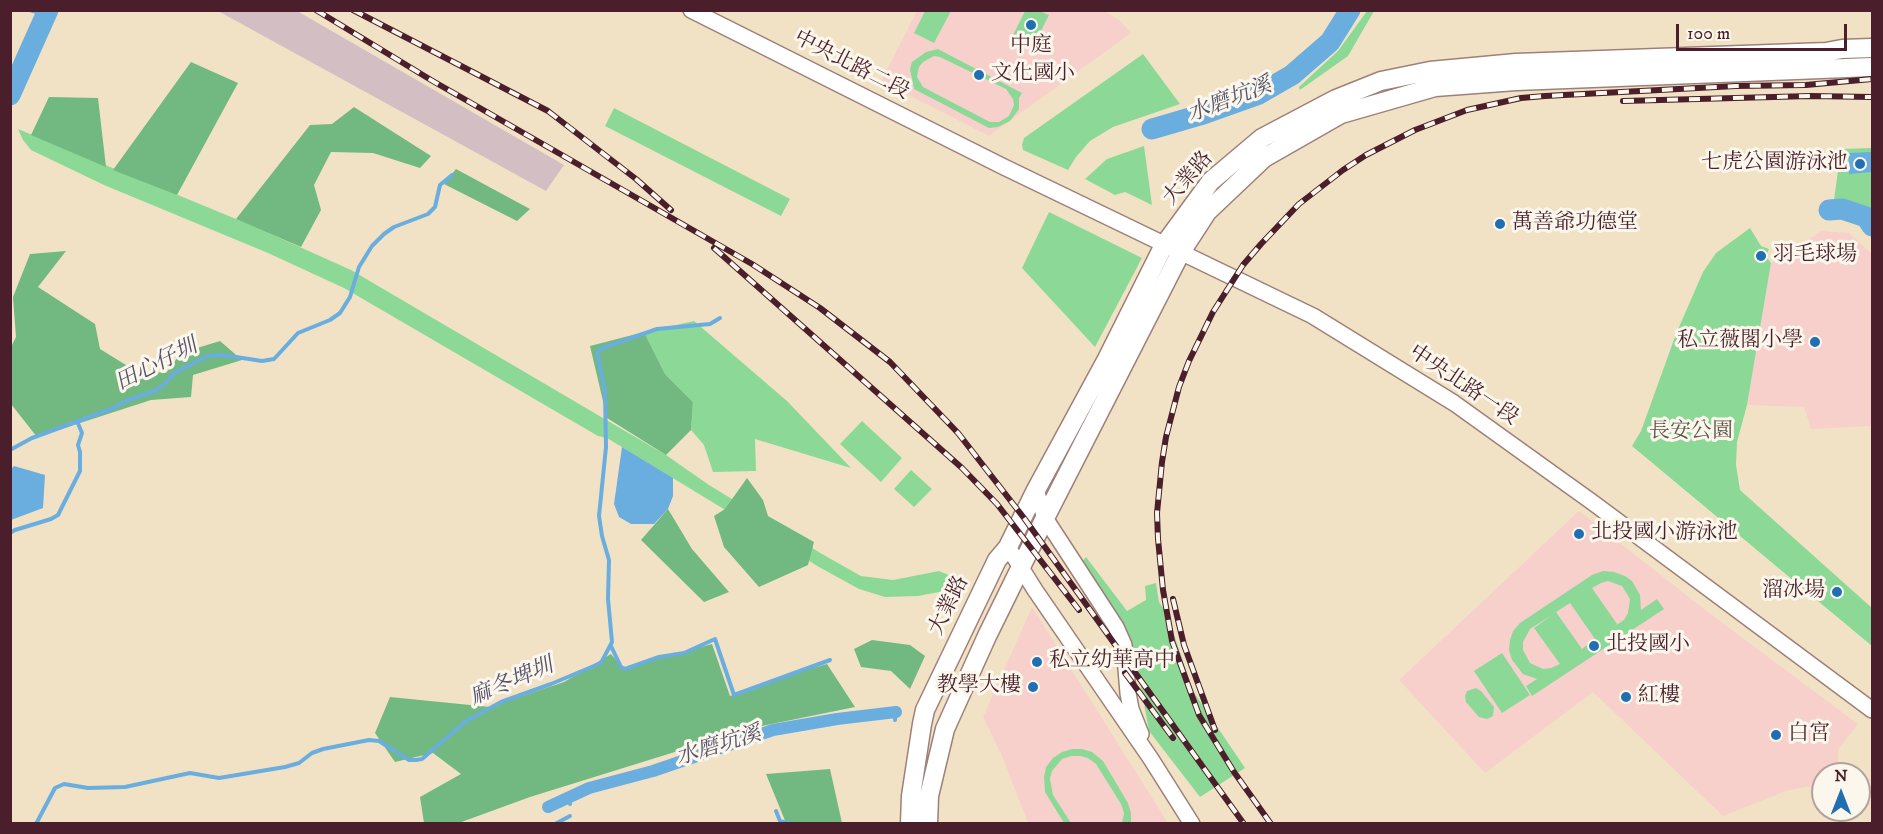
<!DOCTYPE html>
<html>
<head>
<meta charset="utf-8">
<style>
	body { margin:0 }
	#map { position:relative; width:1883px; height:834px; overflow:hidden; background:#f2e2c5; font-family:"IM FELL DW Pica",serif }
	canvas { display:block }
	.frame { position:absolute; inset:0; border:12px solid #4a1f2b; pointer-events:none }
	.north { position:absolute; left:1811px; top:762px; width:60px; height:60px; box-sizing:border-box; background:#fbf7ec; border:2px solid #b4a19f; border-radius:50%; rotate:0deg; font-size:16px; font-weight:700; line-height:24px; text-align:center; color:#4a1f2b }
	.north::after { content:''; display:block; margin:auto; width:21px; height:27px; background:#1f6fb2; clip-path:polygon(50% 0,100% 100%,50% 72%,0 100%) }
	.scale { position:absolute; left:1676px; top:24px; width:171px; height:27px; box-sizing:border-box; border:3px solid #4a1f2b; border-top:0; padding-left:8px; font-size:18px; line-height:21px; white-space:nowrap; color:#4a1f2b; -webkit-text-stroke:4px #fbf7ec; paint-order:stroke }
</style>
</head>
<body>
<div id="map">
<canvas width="1883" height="834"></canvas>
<div class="frame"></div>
<div class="north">N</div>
<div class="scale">100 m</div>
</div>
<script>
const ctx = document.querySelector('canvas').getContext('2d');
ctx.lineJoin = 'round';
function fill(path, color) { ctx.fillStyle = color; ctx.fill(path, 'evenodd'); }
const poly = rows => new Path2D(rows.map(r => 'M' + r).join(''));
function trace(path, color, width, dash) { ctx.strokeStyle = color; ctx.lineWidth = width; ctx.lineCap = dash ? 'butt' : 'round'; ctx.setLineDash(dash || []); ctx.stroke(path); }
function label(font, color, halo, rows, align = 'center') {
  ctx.font = font + ' "IM FELL DW Pica","Noto Serif TC",serif'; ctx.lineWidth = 6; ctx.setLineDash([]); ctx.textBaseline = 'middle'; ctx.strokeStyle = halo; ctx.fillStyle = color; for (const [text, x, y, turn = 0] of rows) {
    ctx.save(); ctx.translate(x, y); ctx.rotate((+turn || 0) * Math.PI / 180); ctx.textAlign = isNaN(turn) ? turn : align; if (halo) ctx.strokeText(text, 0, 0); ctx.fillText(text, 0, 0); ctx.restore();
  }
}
const built = poly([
	[917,11,1104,11,1118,19,1131,33,989,136,881,81],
	[1822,231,1849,233,1872,254,1871,279,1872,280,1872,426,1811,429,1804,407,1747,405,1771,263],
	[1579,511,1704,609,1858,724,1838,750,1838,774,1823,774,1823,785,1806,787,1786,791,1723,816,1593,692,1485,773,1399,680],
	[1032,607,1168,823,1028,823,1002,756,983,717]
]);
const industrial = poly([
	[218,11,297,11,564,165,546,191]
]);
const green = poly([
	[925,11,951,11,934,43,914,33],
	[1025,11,1039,11,1049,15,1034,45,1013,35],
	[1367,11,1374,11,1348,56,1300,90,1299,87,1338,51],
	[938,49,1022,93,1019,98,1019,109,1010,121,998,127,989,128,914,89,910,69,912,62,926,52],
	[934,56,940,57,1006,89,1013,99,1014,105,1009,116,999,122,990,122,923,87,917,77,919,67,923,62],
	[1143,54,1180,104,1113,127,1090,141,1076,157,1068,170,1023,150,1022,145,1024,138],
	[614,108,790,199,781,216,605,126],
	[18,129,253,226,351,270,666,455,709,485,822,554,861,576,893,580,939,571,956,578,950,590,918,596,885,597,859,589,819,567,607,438,598,436,344,288,268,253,104,185,31,150,23,140],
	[1144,146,1152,205,1125,192,1115,195,1085,179,1107,159],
	[1872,148,1872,213,1871,210,1834,200,1841,149],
	[1049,212,1142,258,1095,347,1022,268],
	[1750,228,1761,246,1769,249,1766,256,1771,263,1747,405,1737,442,1736,465,1740,490,1872,608,1872,646,1632,446,1641,431,1676,334,1703,272,1716,253],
	[694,321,787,401,851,468,755,439,756,471,713,472,704,445,691,430,693,402,665,374,644,332],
	[862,421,902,458,881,482,840,444],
	[911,470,932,489,914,507,894,489],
	[1086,557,1127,611,1146,600,1145,586,1156,583,1159,602,1167,614,1193,691,1245,768,1200,797,1149,731,1134,649,1083,570,1082,562],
	[1603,571,1614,572,1625,576,1632,581,1640,595,1641,610,1657,599,1664,609,1532,696,1526,686,1537,679,1523,674,1512,660,1509,650,1510,640,1513,631,1520,623,1592,575],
	[1608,581,1622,586,1630,599,1628,613,1624,620,1613,627,1617,624,1592,588,1601,583],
	[1570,603,1595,639,1582,649,1556,612],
	[1552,615,1534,628,1560,664,1551,668,1543,669,1530,663,1523,650,1523,642,1530,629],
	[1502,653,1530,695,1502,713,1474,671],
	[1476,688,1481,691,1494,707,1493,716,1487,719,1479,717,1466,702,1465,696,1467,691],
	[1072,749,1082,749,1092,752,1103,761,1128,803,1131,813,1131,823,1122,823,1124,813,1121,804,1096,764,1088,758,1080,756,1071,756,1062,759,1052,771,1050,779,1053,795,1071,823,1064,823,1045,792,1044,777,1046,767,1053,758,1062,752]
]);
const forest = poly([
	[191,62,238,83,177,195,113,170],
	[49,97,98,98,106,167,31,135],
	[354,107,431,156,420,168,373,153,331,152,314,185,321,210,301,247,236,219,310,125,332,124],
	[456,169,530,209,517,221,444,184],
	[66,251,38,287,95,324,100,349,134,370,166,373,181,353,220,341,242,360,193,375,191,397,151,400,37,437,11,404,11,347,16,337,13,297,30,254],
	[644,332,665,374,693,402,691,430,666,455,607,418,590,346],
	[747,478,763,500,768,516,814,542,808,565,759,587,724,547,714,516,725,509],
	[668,509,692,549,729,592,704,602,641,540],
	[872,640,910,645,925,656,910,689,891,671,861,667,854,649],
	[712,644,730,696,771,680,827,664,855,707,752,728,530,797,456,824,424,823,420,797,461,774,433,753,395,762,375,733,390,697,490,707,564,682,611,654,623,668],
	[830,769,842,823,786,823,766,774]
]);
const water = poly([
	[1872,152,1872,172,1849,174,1849,153],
	[622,447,673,478,673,496,668,509,654,524,631,524,619,517,614,504],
	[14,466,45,475,43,508,11,520,11,469]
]);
const stream = poly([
	[30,10,46,15],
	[10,450,32,438,111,409,128,400,155,391,166,383,174,373,207,356,223,355,262,361,274,359,298,333,330,320,340,313,350,297,359,267,372,246,384,234,394,227,428,214,435,207,440,185,452,175],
	[10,533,15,530,51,519,58,515,80,471,80,452,78,445,82,433,77,421],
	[611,646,621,667,625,669,659,657,684,653,715,639,734,695,830,660],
	[895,720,896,712],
	[569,797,570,804],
	[776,811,780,821,790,824],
	[36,824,55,788,64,784,88,788,125,787,190,773,219,778,285,767,299,763,312,753,323,749,369,740,379,741,409,760,416,760,422,759,466,721,501,702,551,684,601,663,612,642,608,599,609,560,602,536,599,516,606,447,605,391,597,353,600,349,657,329,710,324,720,318],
	[555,824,570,816]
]);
const canal = poly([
	[548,807,589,788,653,771,773,730,837,719,896,712]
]);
const river = poly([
	[10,95,48,10],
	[1152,129,1200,115,1259,94,1292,75,1330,42,1350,10],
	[1829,210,1842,209,1866,217,1872,226]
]);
const minor = poly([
	[691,10,1004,167,1313,316,1454,403,1592,502,1872,710],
	[1036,490,1045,518,1116,627,1124,645,1128,693,1131,709,1141,734],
	[1008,547,1035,590,1151,759,1192,824]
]);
const major = poly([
	[910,824,911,796,922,724,925,710,997,560,1008,547,1036,490,1107,359,1164,245,1211,181,1262,138,1336,99,1381,81,1430,71,1516,63,1826,52,1842,49,1872,48],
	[928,824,929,796,945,729,987,636,1045,518,1181,252,1207,212,1264,158,1341,114,1435,87,1516,81,1872,67]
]);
const rail = poly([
	[316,10,431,80,752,264,820,308,890,362,958,433,1024,518,1244,824],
	[353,10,548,111,636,179,671,210],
	[1623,101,1811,96,1872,97],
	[714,248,962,468,997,504,1079,610],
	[1173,599,1184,645,1215,730],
	[1125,673,1173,738],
	[1271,824,1234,772,1199,715,1172,641,1163,590,1158,539,1157,513,1162,462,1166,437,1179,387,1189,361,1213,312,1243,265,1261,244,1299,204,1343,170,1366,155,1415,130,1467,110,1521,98,1545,96,1736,86,1806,85,1872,79]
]);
const markers = [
	[1031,25,6,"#1f6fb2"],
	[979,75,6,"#1f6fb2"],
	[1860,164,6,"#1f6fb2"],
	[1500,224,6,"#1f6fb2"],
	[1761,256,6,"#1f6fb2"],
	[1815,342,6,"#1f6fb2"],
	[1579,534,6,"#1f6fb2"],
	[1837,592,6,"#1f6fb2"],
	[1594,646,6,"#1f6fb2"],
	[1037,662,6,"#1f6fb2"],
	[1033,687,6,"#1f6fb2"],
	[1626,697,6,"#1f6fb2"],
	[1776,735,6,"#1f6fb2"]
];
const poiNames = [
	["中庭",1031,47,"center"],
	["文化國小",991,75],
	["七虎公園游泳池",1848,164,"right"],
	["萬善爺功德堂",1512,224],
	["羽毛球場",1773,256],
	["私立薇閣小學",1803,342,"right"],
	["北投國小游泳池",1591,534],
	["溜冰場",1825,592,"right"],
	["北投國小",1606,646],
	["私立幼華高中",1049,662],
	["教學大樓",1021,687,"right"],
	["紅樓",1638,697],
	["白宮",1788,735]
];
const streetNames = [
	["中央北路二段",851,66,27],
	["大業路",1189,179,-49],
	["中央北路一段",1463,386,34],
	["大業路",950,606,-64]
];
const parkNames = [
	["長安公園",1691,433]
];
const waterNames = [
	["水磨坑溪",1230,101,-21],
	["田心仔圳",157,366,-27],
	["麻冬埤圳",512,683,-23],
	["水磨坑溪",719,747,-17]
];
fill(built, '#f7d0cc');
fill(industrial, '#d2bec3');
fill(green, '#8cd997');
fill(forest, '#71b980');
fill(water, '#6aaddf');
trace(stream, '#6aaddf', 4);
trace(canal, '#6aaddf', 12);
trace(river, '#6aaddf', 21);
trace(minor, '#9e8078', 18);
trace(major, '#9e8078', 21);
trace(minor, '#fff', 15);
trace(major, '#fff', 18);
trace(rail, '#4a1f2b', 6);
trace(rail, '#fbf7ec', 4, [11]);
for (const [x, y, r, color] of markers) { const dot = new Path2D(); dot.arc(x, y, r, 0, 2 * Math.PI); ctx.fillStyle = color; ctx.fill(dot); trace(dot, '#fbf7ec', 2); }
label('21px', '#4a1f2b', '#fbf7ec', poiNames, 'left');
label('21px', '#4a1f2b', '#fbf7ec', streetNames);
label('21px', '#5e574b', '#fbf7ec', parkNames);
label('italic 22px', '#55516a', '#fbf7ec', waterNames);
</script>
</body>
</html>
